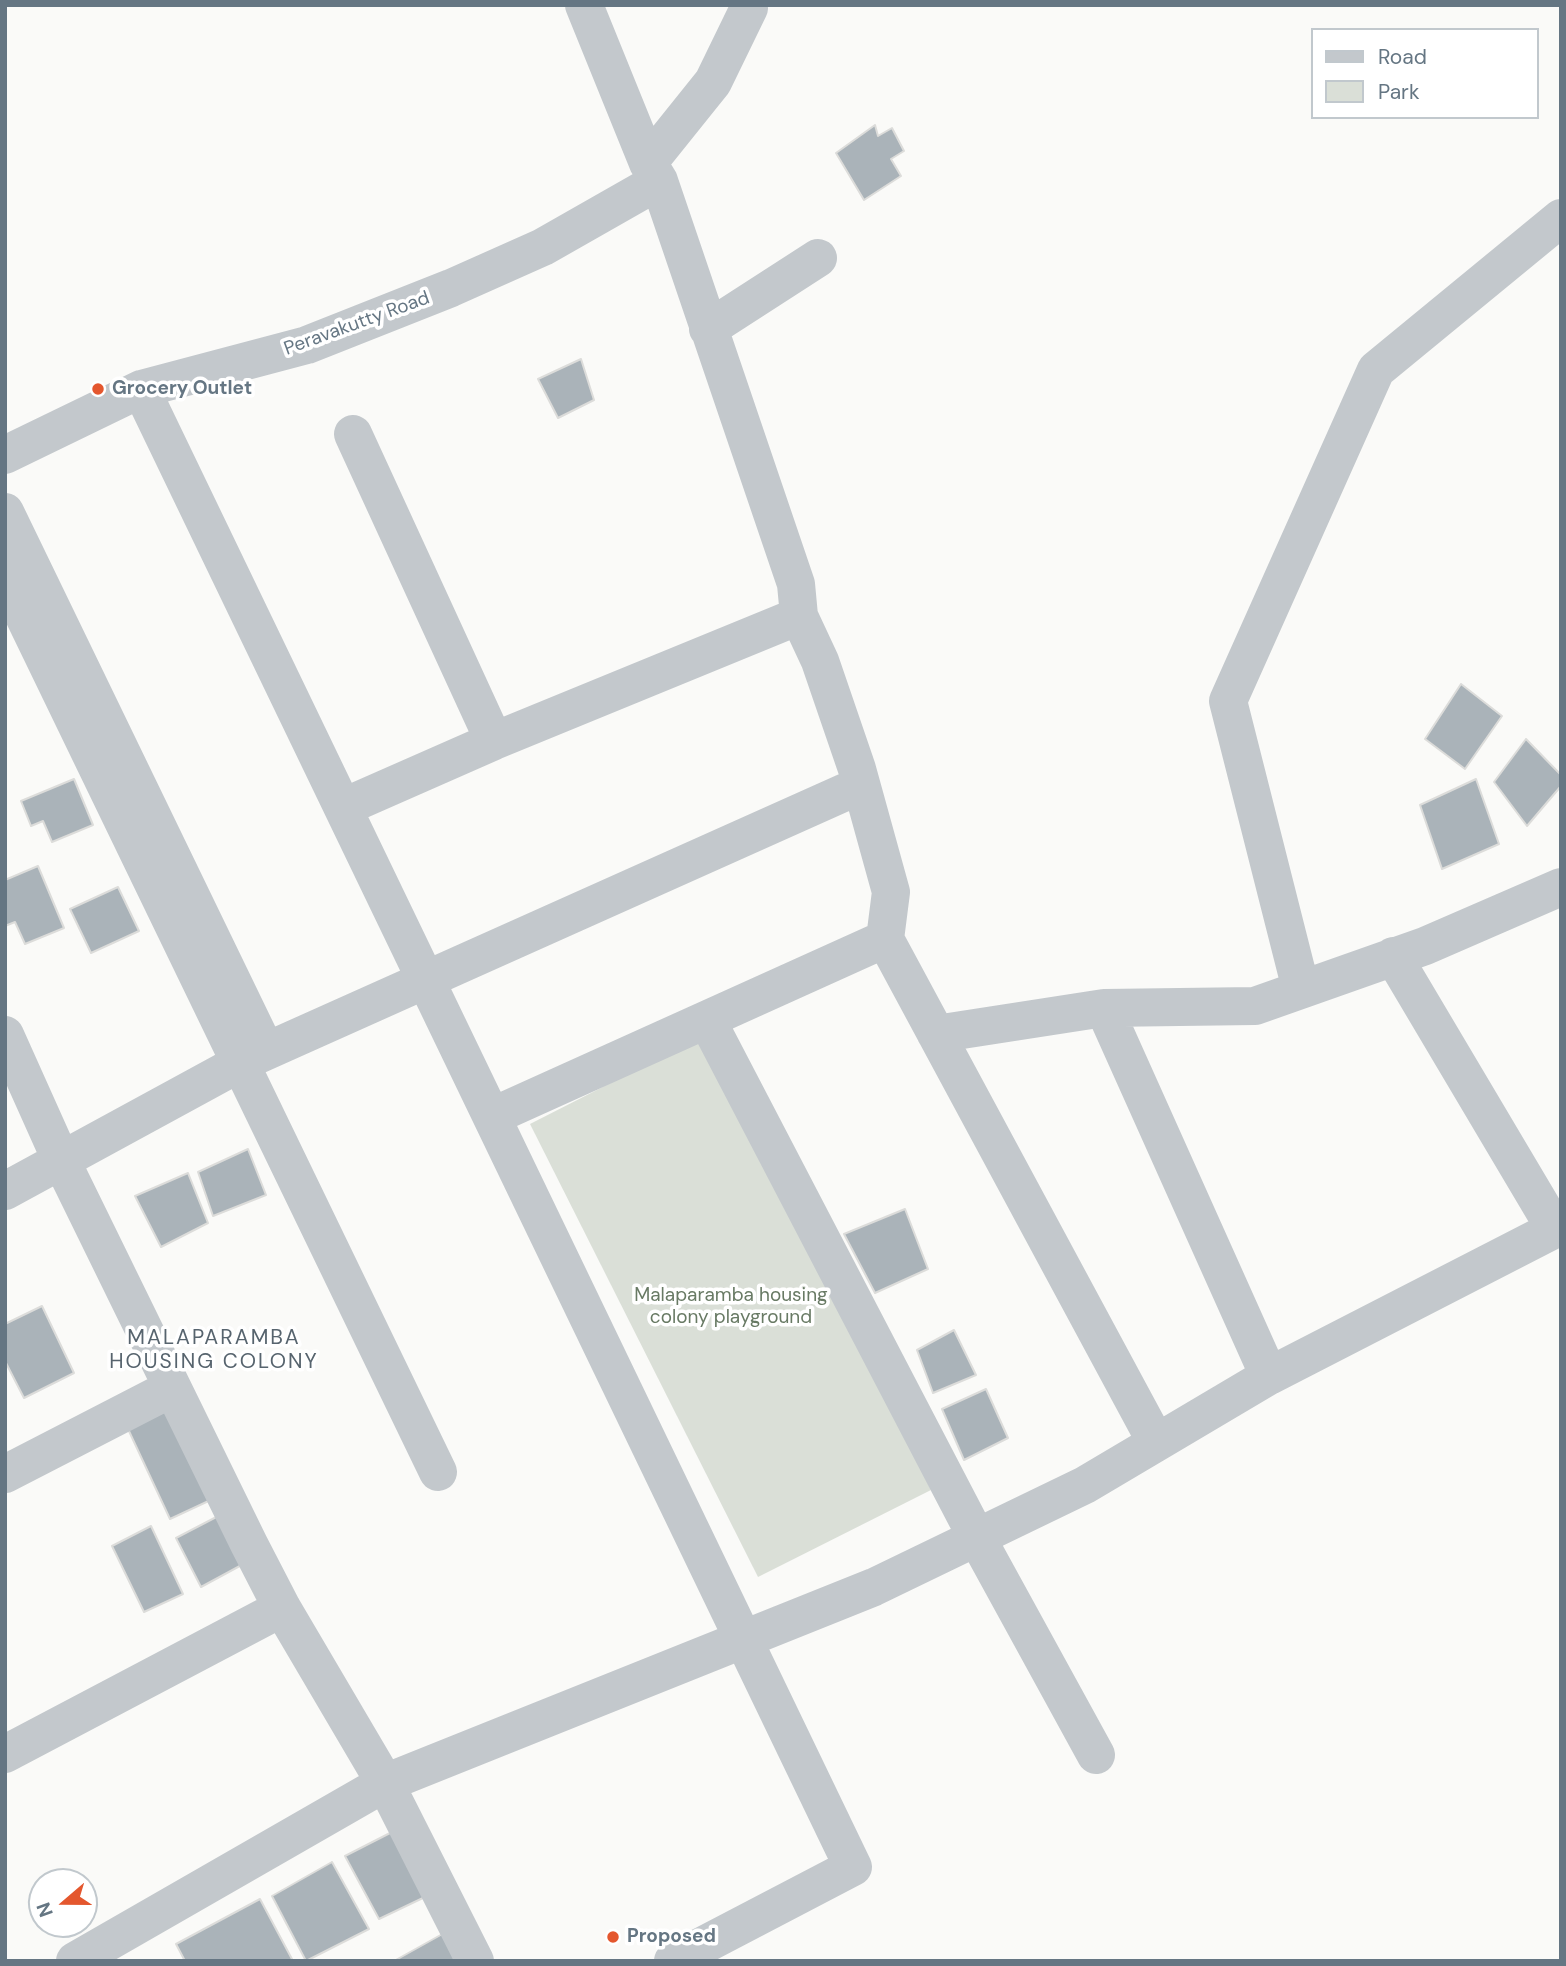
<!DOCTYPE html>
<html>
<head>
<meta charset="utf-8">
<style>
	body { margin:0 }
	#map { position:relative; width:1566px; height:1966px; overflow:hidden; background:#fafaf8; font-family:"DM Sans",sans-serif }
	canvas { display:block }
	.frame { position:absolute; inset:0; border:7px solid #657683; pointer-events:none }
	.legend { position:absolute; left:1311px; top:28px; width:228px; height:91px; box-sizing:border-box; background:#fff; border:2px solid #c1c8cd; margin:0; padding:9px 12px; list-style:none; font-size:21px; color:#657683 }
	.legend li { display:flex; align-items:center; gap:14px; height:35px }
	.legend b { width:35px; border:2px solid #c1c8cd }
	.north { position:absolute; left:28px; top:1868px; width:70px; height:70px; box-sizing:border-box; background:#fff; border:2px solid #c1c8cd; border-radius:50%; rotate:250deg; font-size:19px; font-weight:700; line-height:28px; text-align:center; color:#657683 }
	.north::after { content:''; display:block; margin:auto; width:24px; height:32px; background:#e4572e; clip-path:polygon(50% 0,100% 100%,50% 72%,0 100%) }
</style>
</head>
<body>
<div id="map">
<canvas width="1566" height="1966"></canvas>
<div class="frame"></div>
<ul class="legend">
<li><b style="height:9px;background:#c3c8cc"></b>Road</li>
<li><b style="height:19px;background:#dadfd7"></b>Park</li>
</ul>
<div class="north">N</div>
</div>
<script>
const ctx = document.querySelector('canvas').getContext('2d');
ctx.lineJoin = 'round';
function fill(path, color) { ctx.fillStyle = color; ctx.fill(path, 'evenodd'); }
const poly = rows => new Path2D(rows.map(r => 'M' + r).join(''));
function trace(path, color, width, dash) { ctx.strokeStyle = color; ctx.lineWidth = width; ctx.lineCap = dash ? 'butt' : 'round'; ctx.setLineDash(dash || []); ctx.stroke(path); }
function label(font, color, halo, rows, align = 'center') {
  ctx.font = font + ' "DM Sans",sans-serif'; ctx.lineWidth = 7; ctx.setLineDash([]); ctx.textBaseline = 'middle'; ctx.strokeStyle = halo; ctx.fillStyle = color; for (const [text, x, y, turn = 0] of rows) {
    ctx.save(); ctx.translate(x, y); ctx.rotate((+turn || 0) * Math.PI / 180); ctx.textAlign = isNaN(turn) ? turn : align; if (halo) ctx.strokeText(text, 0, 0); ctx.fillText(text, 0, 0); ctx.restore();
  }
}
const green = poly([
	[703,1036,931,1490,758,1577,530,1124]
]);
const building = poly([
	[875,125,878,136,892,128,904,151,891,159,901,176,864,200,836,153,875,125],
	[581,359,594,400,558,418,538,379,581,359],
	[1461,684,1502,716,1465,769,1425,739,1461,684],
	[1526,739,1561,775,1561,786,1527,826,1494,782,1526,739],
	[74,779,93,825,52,842,43,821,31,826,21,801,74,779],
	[1476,779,1499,844,1442,869,1420,805,1476,779],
	[38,866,64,928,25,944,15,922,5,926,5,880,38,866],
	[118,887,139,931,91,953,70,909,118,887],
	[248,1149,266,1195,213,1216,198,1172,248,1149],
	[188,1173,208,1223,161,1247,135,1196,188,1173],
	[905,1209,928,1269,875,1293,844,1234,905,1209],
	[42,1306,74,1373,24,1398,5,1361,5,1324,42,1306],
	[954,1330,976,1375,933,1393,917,1350,954,1330],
	[986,1389,1008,1438,964,1460,942,1409,986,1389],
	[172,1408,215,1498,170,1519,128,1429,172,1408],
	[224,1513,249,1561,201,1587,176,1538,224,1513],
	[151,1526,183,1594,144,1612,112,1546,151,1526],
	[392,1832,427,1896,379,1919,345,1856,392,1832],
	[332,1862,369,1929,306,1961,272,1896,332,1862],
	[260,1899,293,1961,185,1961,176,1944,260,1899],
	[446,1932,461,1961,394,1961,446,1932]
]);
const minor = poly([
	[584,5,648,163,659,181,796,584,799,616,820,661,857,769,891,892,885,939,1156,1442],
	[648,163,713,82,749,8],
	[708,329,818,258],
	[141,389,853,1867,673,1961],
	[353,434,494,741],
	[5,455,141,389,307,345,451,288,543,247,659,181],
	[5,512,266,1051],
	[5,577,438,1472],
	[344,807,494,741,799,616],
	[1393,956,1555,1229],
	[1301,989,1228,701,1376,370,1561,218],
	[1104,1008,1269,1376],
	[707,1020,977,1538,1096,1755],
	[936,1034,1104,1008,1255,1006,1425,946,1561,887],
	[5,1035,61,1160,249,1544,282,1608,385,1783,475,1961],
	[493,1116,885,939],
	[5,1191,240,1063,861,785],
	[5,1474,172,1388],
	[5,1754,282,1608],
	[75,1961,385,1783,874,1587,1085,1485,1269,1376,1561,1226]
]);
const markers = [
	[98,389,7,"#e4572e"],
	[613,1937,7,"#e4572e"]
];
const streetNames = [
	["Peravakutty Road",357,324,-20]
];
const poiNames = [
	["Grocery Outlet",112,389],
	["Proposed",627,1937]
];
const parkNames = [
	["Malaparamba housing",731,1296],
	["colony playground",731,1318]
];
const neighbourhoodNames = [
	["MALAPARAMBA",214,1338],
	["HOUSING COLONY",214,1362]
];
fill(green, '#dadfd7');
fill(building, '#aab3b9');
trace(building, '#dcdcda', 2);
trace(minor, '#c3c8cc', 38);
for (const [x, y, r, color] of markers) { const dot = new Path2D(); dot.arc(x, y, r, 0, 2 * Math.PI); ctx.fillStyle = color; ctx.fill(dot); trace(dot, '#fff', 2.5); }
label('19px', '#657683', '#fff', streetNames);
label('bold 19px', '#657683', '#fff', poiNames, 'left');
label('19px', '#687a64', '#fff', parkNames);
ctx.letterSpacing = '2px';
label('21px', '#57646e', '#fff', neighbourhoodNames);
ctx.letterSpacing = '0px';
</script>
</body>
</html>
